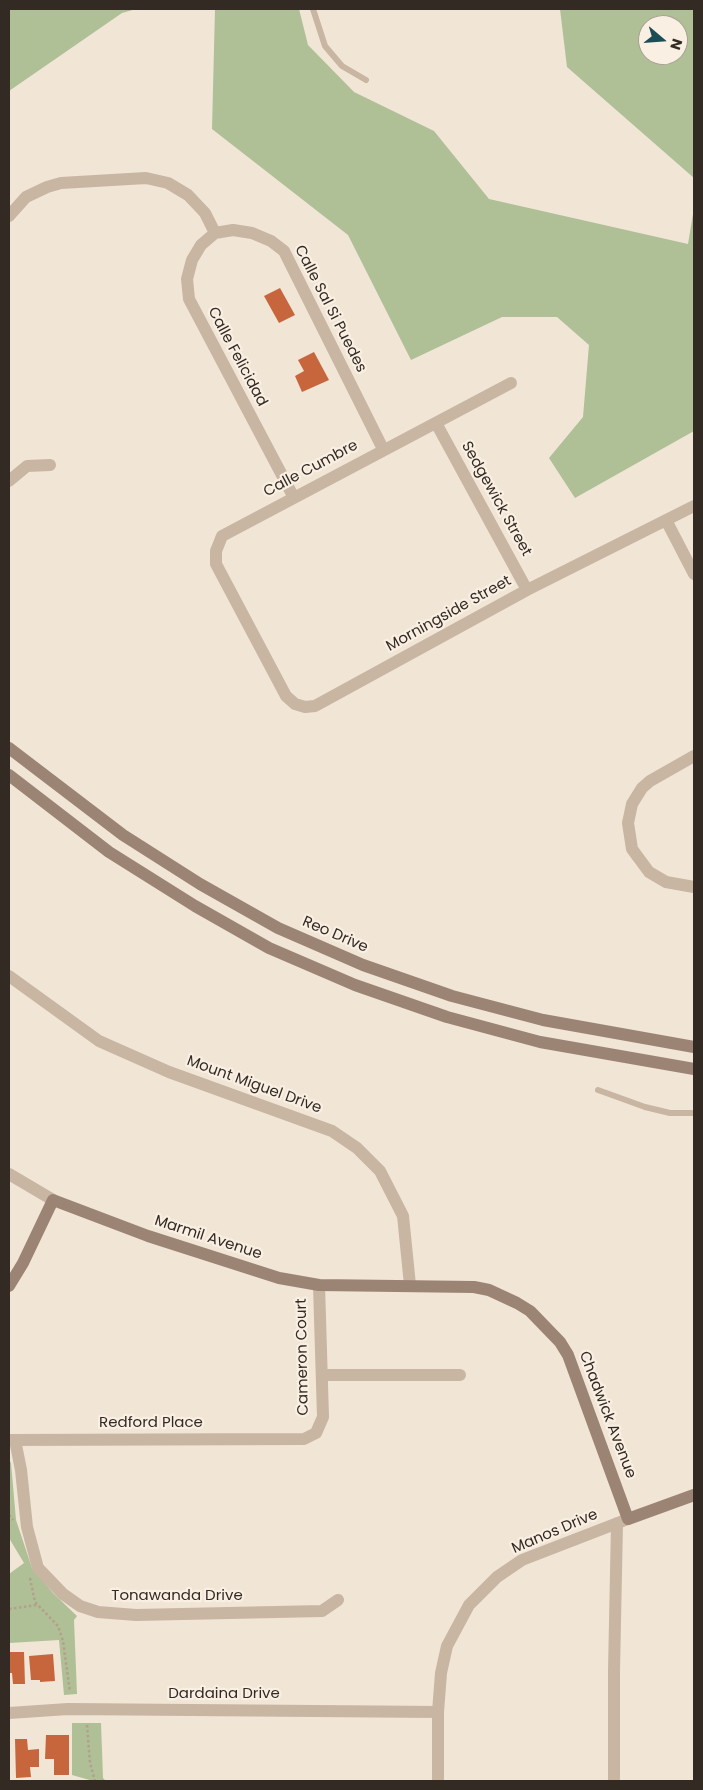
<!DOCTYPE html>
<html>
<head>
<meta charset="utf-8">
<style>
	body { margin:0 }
	#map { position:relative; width:703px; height:1790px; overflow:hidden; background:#f1e5d6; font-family:Poppins,sans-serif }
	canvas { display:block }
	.frame { position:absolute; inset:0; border:10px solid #332a24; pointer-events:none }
	.north { position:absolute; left:638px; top:15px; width:50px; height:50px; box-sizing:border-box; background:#f9efe2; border:1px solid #aaa096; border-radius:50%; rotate:108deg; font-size:14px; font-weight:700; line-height:20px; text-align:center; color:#332a24 }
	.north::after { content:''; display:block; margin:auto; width:18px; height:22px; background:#1a4d54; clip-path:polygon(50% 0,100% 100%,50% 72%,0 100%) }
</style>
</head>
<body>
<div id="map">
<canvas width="703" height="1790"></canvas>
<div class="frame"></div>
<div class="north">N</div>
</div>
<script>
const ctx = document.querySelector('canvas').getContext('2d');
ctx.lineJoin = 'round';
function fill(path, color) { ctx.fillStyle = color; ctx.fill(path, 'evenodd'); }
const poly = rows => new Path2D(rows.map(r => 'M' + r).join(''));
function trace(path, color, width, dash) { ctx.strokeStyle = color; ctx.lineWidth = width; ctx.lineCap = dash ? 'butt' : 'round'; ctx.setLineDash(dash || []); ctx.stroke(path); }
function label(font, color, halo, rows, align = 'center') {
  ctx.font = font + ' Poppins,sans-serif'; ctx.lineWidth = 4.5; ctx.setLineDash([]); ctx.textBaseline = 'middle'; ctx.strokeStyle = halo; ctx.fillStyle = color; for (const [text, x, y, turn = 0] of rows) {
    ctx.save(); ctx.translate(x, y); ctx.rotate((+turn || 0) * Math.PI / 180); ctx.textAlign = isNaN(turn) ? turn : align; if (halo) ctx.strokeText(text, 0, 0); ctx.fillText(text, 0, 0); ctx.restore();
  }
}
const green = poly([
	[9,9,136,9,122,13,9,91],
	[215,9,299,9,308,45,354,92,434,131,489,199,688,244,694,208,694,431,575,498,549,458,583,417,589,345,557,317,502,317,411,360,348,235,212,129],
	[560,9,694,9,694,178,567,67],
	[648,25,678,25,678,55,648,55],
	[9,1460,11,1463,16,1520,32,1568,53,1593,77,1616,74,1620,77,1694,64,1695,59,1640,9,1643,9,1574,24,1563,9,1538],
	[72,1723,101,1723,103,1778,106,1781,93,1781,72,1775]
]);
const building = poly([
	[280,288,295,315,279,323,264,296],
	[314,352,329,380,302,392,295,376,304,371,298,360],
	[9,1652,24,1652,25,1684,13,1684,12,1673,9,1673],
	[53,1654,55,1681,40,1682,40,1680,31,1680,29,1656],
	[46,1735,69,1735,69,1775,54,1775,54,1759,45,1759],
	[15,1739,27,1739,28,1750,39,1749,39,1767,30,1767,31,1777,16,1778]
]);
const path = poly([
	[9,1515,13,1520],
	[30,1578,35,1602,58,1626,63,1641,70,1692],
	[9,1609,37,1605],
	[87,1725,90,1763,95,1781]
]);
const lane = poly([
	[313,9,325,46,342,66,366,80],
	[598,1090,645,1107,670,1113,694,1113]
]);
const street = poly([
	[9,216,26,197,47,187,61,183,146,178,168,183,188,195,205,213,215,233],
	[511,383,222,536,216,551,216,564,286,696,295,704,305,707,315,706,527,590,694,506],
	[436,423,527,590],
	[9,481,27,466,50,465],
	[293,496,189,299,187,279,192,260,201,245,215,233,233,230,252,233,271,241,284,251,383,449],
	[666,520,694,574],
	[694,756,650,781,642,788,632,804,628,823,632,849,649,872,666,882,694,887],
	[9,976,99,1041,169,1072,332,1131,357,1148,380,1171,403,1216,410,1285],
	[9,1174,53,1200],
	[323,1375,460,1375],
	[9,1440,304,1439,316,1433,323,1417,319,1285],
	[15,1440,21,1470,27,1527,38,1568,63,1594,80,1606,98,1612,136,1615,322,1611,338,1600],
	[9,1713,68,1709,438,1712],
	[438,1781,438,1712,441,1673,447,1646,469,1605,497,1577,522,1560,628,1519],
	[614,1781,614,1671,617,1523]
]);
const secondary = poly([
	[9,748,123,835,200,884,278,928,363,965,452,996,543,1020,694,1047],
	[9,775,109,852,195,906,269,948,355,985,447,1017,540,1042,694,1069],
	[9,1286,23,1263,53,1200,148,1236,279,1278,319,1285,474,1287,489,1290,517,1303,530,1311,560,1342,568,1355,628,1519,694,1495]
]);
const streetNames = [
	["Calle Sal Si Puedes",330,309,63],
	["Calle Felicidad",237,357,62],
	["Calle Cumbre",311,469,-28],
	["Sedgewick Street",496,499,61],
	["Morningside Street",449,614,-29],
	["Reo Drive",335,935,23],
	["Mount Miguel Drive",254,1085,20],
	["Marmil Avenue",208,1238,18],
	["Cameron Court",303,1357,-91],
	["Chadwick Avenue",607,1415,69],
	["Redford Place",151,1423],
	["Manos Drive",555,1532,-23],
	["Tonawanda Drive",177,1596],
	["Dardaina Drive",224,1694]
];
fill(green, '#afbf96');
fill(building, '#c7663d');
trace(path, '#b49f8c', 2.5, [2.5, 2.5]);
trace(lane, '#c8b5a2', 6);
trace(street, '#c8b5a2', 12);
trace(secondary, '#9c8474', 12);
label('15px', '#332a24', '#f9efe2', streetNames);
</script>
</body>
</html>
